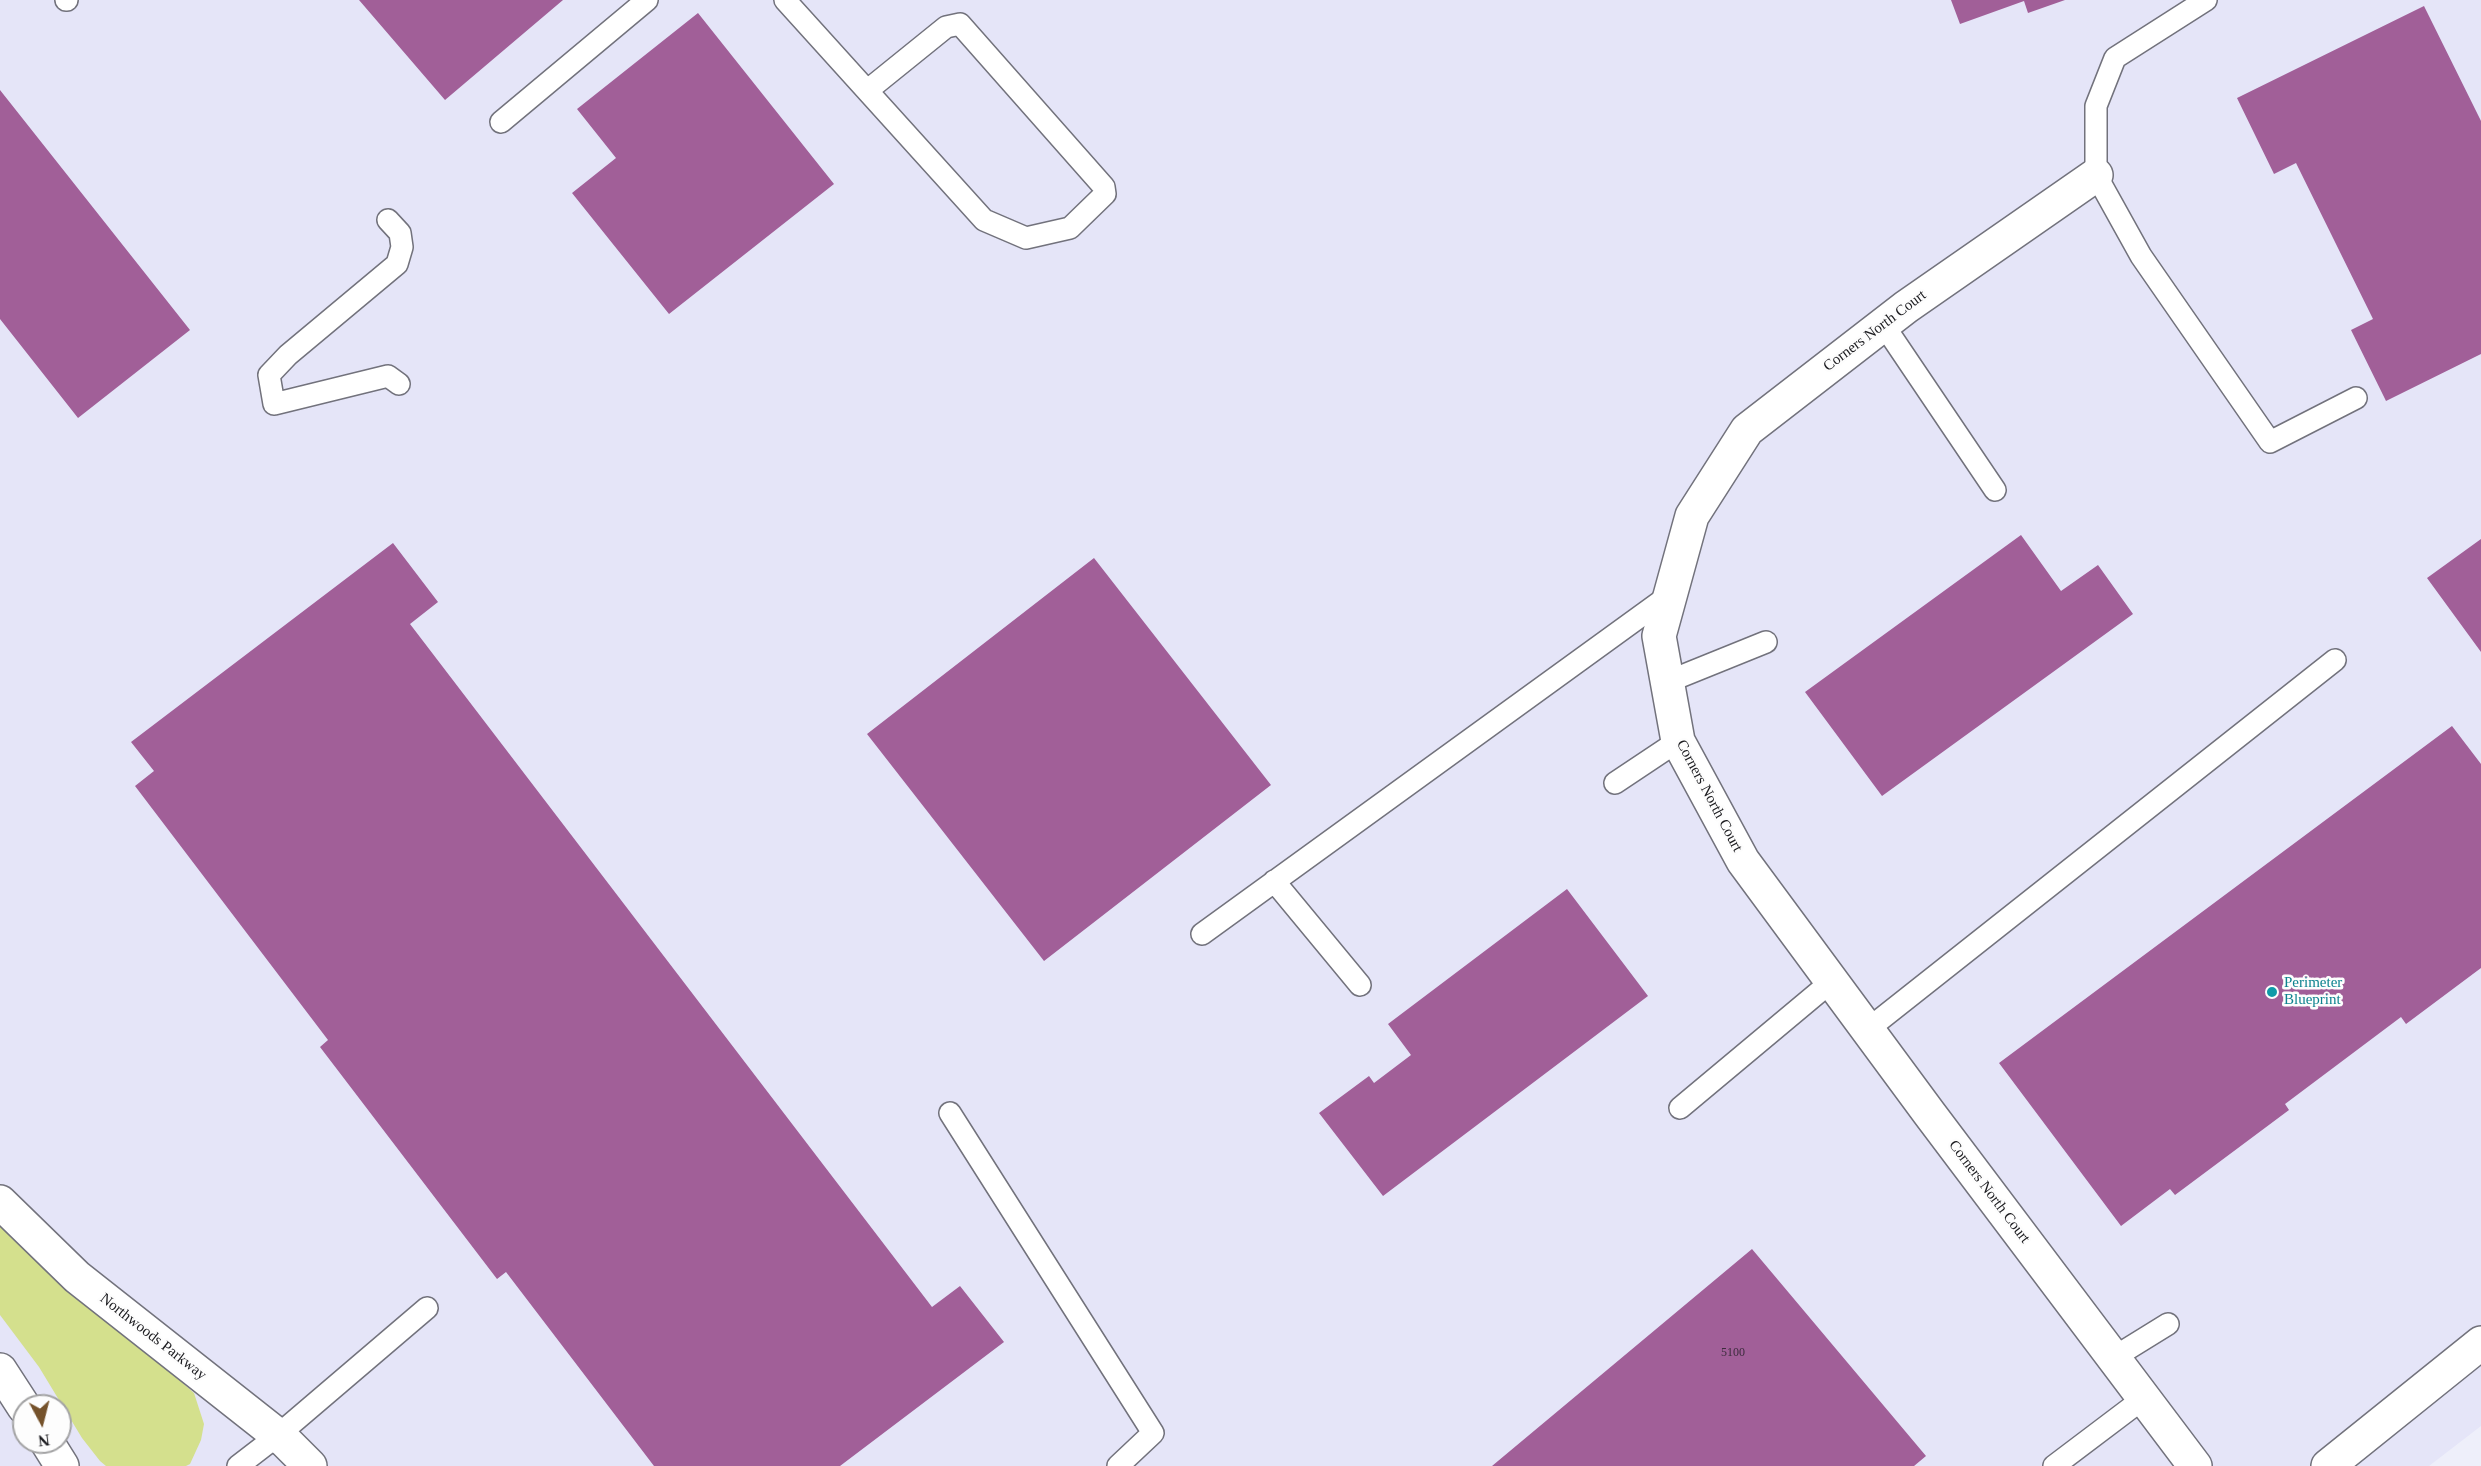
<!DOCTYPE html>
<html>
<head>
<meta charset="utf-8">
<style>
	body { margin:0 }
	#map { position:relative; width:2481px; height:1466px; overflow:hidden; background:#eeeffa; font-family:"Times New Roman",serif }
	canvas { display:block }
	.north { position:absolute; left:12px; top:1394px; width:60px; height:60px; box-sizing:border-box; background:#fdfdfd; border:2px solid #a3a3a4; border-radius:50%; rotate:173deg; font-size:16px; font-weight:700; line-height:24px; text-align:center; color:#1b1b1f }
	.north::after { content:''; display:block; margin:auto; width:21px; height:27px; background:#75522b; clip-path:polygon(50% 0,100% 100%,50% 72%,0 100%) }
</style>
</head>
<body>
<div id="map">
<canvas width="2481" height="1466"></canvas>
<div class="north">N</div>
</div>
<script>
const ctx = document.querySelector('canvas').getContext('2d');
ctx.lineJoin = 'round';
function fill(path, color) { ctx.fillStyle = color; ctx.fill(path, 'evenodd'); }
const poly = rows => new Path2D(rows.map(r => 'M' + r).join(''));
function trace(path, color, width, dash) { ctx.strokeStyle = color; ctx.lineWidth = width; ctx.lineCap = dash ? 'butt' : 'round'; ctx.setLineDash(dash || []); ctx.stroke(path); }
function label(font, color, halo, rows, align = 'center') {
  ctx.font = font + ' "Times New Roman",serif'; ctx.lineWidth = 5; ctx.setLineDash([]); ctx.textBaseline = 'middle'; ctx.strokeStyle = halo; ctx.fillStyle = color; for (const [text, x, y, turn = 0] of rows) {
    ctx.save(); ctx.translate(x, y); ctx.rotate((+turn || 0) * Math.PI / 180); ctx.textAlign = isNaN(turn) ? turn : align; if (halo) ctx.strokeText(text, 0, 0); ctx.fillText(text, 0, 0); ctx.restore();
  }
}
const built = poly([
	[0,0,2481,0,2481,1426,2429,1466,0,1466],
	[24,1406,60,1406,60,1442,24,1442]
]);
const green = poly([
	[0,1221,194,1393,204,1424,201,1440,190,1464,186,1466,106,1466,100,1461,82,1438,39,1367,0,1315]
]);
const building = poly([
	[359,0,563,0,445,100],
	[1951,0,2065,0,2028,13,2024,1,1960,24],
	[2424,6,2481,121,2481,354,2386,401,2351,330,2373,319,2296,163,2274,174,2237,98],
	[698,13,834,184,669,314,572,193,616,158,577,109],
	[0,90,190,330,78,418,0,319],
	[2021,535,2061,591,2098,565,2133,614,1882,796,1805,692],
	[2481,539,2481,652,2427,578],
	[393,543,438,602,410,624,932,1307,960,1286,1004,1342,840,1466,654,1466,506,1272,497,1279,320,1047,328,1040,135,786,154,771,131,742],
	[1094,558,1271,785,1044,961,867,734],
	[2452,726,2481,764,2481,968,2406,1024,2401,1017,2285,1104,2289,1110,2175,1195,2170,1189,2121,1226,1999,1063],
	[1567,889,1648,996,1383,1196,1319,1113,1369,1076,1374,1083,1411,1055,1388,1024],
	[1752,1249,1926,1456,1914,1466,1492,1466]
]);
const lane = poly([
	[66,0,67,0],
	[785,0,984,220,1026,238,1070,228,1105,194,1104,187,960,24,946,27,868,90],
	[2206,0,2115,58,2096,106,2096,175,2141,256,2270,442,2356,398],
	[501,122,647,0],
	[388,220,400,233,402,247,397,264,288,355,269,375,274,404,388,376,399,384],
	[1883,324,1995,490],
	[1667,682,1766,642],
	[1615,783,1678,741],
	[1274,881,1360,985],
	[1202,934,1671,594],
	[1867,1030,2335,660],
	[1680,1108,1832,981],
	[950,1113,1153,1433,1118,1466],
	[2113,1358,2168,1324],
	[238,1466,277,1436,427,1308],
	[2054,1466,2144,1398]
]);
const street = poly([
	[2096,175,1906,307,1747,430,1692,516,1659,636,1678,741,1743,861,1929,1113,2195,1466],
	[0,1202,77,1277,285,1441,310,1466],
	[0,1370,24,1407],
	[47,1442,62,1466]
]);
const highway = poly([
	[2328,1466,2481,1343]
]);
const markers = [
	[2272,992,6,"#0f9aa8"]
];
const numberNames = [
	["5100",1733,1353]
];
const streetNames = [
	["Corners North Court",1875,331,-37],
	["Corners North Court",1709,796,62],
	["Corners North Court",1989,1192,53],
	["Northwoods Parkway",153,1337,38]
];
const cultureNames = [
	["Perimeter",2284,983],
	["Blueprint",2284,1000]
];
fill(built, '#e5e5f8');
fill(green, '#d4e08d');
fill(building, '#a15f98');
trace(lane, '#72727c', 24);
trace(street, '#72727c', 36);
trace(highway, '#72727c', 36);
trace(lane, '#fff', 21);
trace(street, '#fff', 33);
trace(highway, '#fff', 33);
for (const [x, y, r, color] of markers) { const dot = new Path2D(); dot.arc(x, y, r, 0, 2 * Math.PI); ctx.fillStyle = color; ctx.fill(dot); trace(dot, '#fdfdfd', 2); }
label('12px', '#3c2c3d', null, numberNames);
label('15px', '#1b1b1f', '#fdfdfd', streetNames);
label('15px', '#0d838f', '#fdfdfd', cultureNames, 'left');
</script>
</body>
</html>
